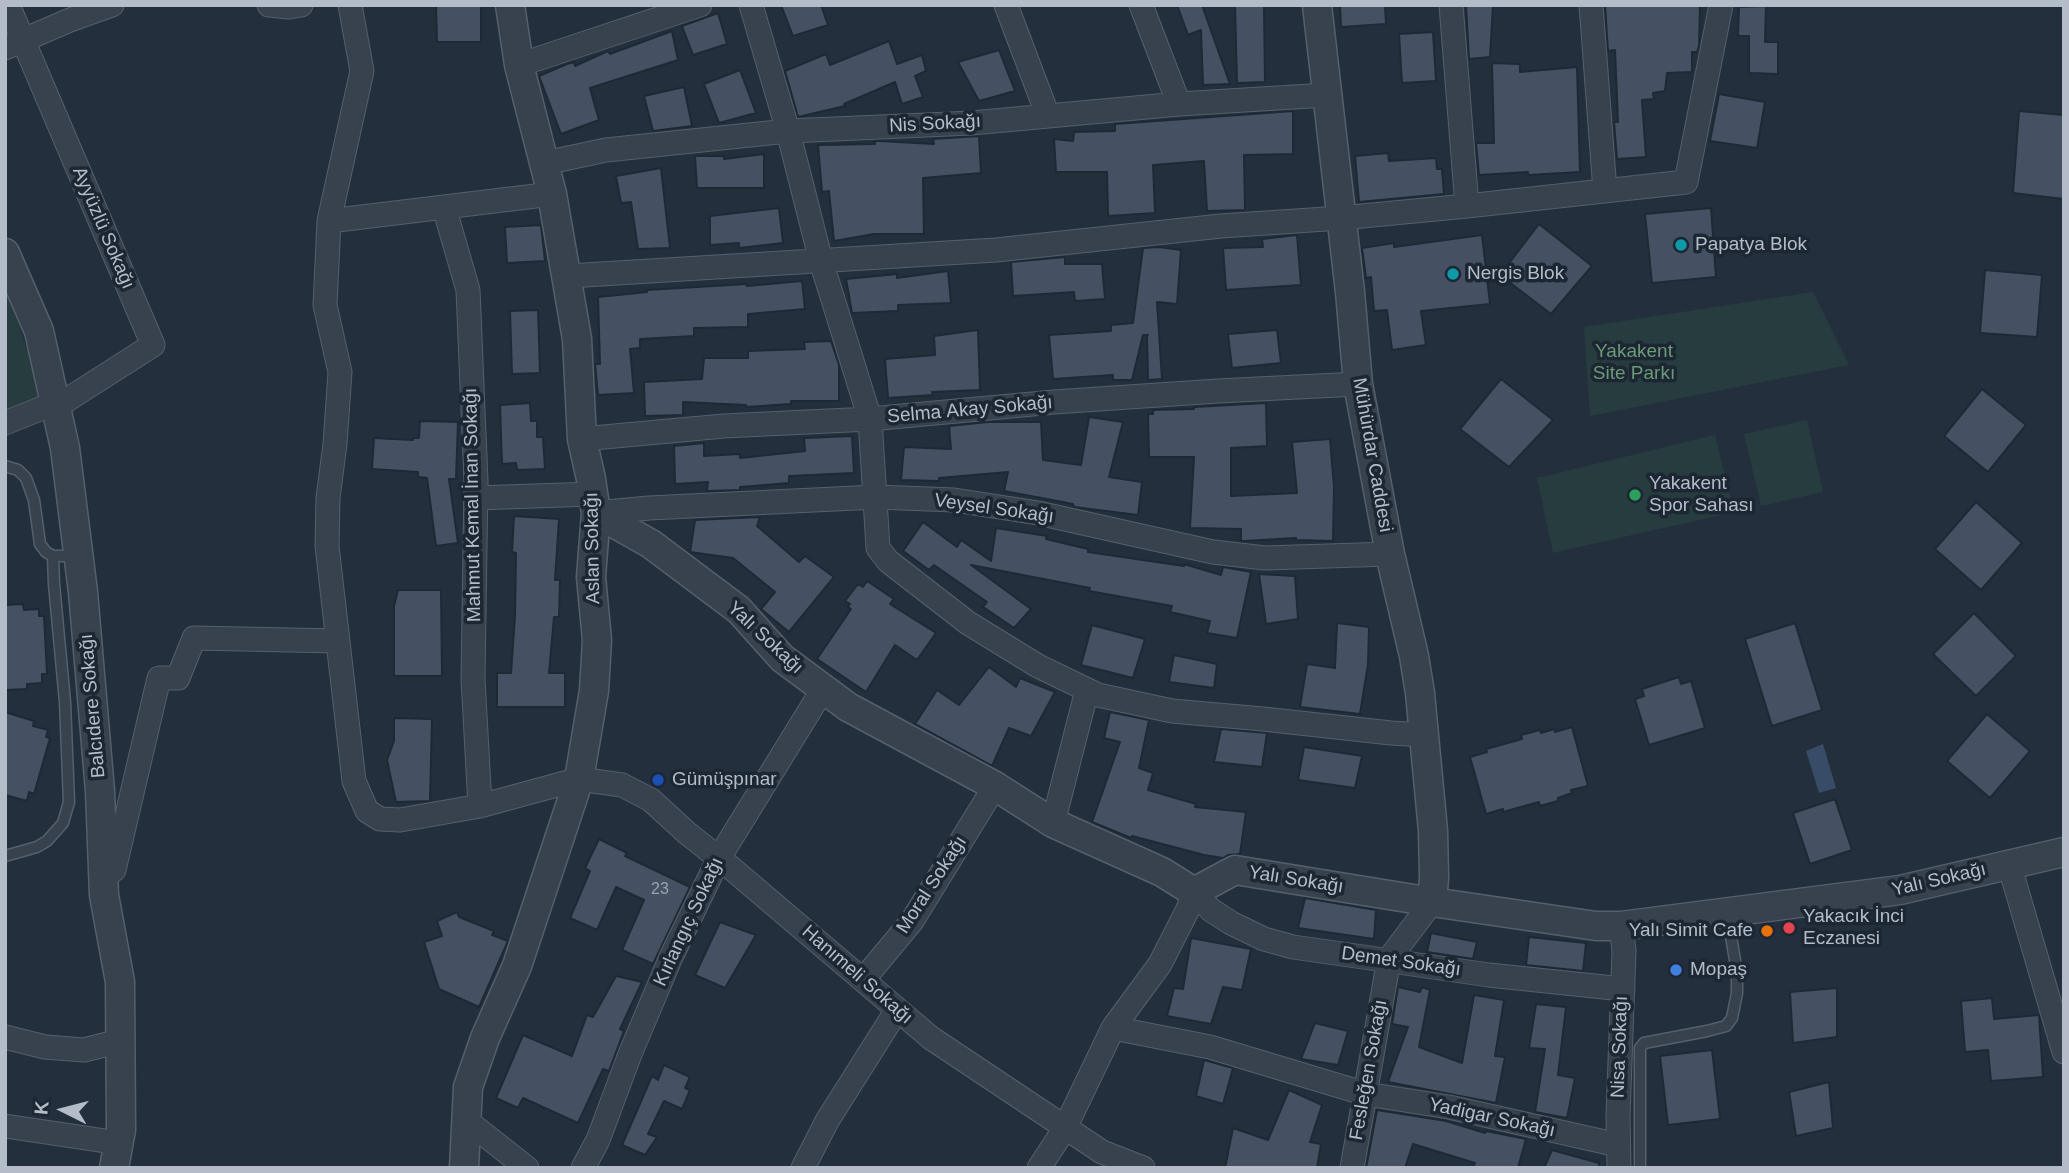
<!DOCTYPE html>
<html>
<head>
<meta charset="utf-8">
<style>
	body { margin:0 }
	#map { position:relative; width:2069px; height:1173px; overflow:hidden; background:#242f3e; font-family:Helvetica,sans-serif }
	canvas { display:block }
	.frame { position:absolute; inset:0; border:7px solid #b4bcc9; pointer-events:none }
	.north { position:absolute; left:28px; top:1075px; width:70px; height:70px; -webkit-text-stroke:5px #1d2633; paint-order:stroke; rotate:276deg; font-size:19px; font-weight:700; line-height:28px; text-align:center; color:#b4bcc9 }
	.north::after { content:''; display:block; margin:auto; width:24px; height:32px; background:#b4bcc9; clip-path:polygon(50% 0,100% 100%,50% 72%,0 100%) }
</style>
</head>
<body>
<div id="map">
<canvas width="2069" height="1173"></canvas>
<div class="frame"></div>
<div class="north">K</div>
</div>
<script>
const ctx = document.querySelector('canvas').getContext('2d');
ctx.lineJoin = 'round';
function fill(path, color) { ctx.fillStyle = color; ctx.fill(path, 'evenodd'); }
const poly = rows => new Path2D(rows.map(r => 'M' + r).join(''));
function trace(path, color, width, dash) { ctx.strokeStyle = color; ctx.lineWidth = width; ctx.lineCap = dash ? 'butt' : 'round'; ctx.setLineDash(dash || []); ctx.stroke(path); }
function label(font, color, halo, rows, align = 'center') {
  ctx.font = font + ' Helvetica,sans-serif'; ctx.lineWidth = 7; ctx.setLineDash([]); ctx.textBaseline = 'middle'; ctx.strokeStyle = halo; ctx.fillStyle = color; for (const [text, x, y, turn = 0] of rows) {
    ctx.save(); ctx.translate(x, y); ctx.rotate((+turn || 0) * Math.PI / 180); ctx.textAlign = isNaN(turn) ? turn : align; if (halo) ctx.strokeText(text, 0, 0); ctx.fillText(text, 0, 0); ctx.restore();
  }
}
const green = poly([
	[5,286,34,369,39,397,35,401,5,413],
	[1813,292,1849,365,1590,416,1584,327],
	[1807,420,1823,492,1761,506,1744,434],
	[1715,435,1734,512,1553,553,1537,478]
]);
const water = poly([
	[1823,744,1836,788,1819,793,1806,751]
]);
const building = poly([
	[436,5,481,5,481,42,437,42,436,5],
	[781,5,821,5,828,25,793,36,781,5],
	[1177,5,1202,5,1230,84,1203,85,1201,30,1188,35,1177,5],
	[1235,5,1264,5,1265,82,1237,83,1235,5],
	[1340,5,1385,5,1386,24,1341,27,1340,5],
	[1466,5,1493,5,1490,57,1469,59,1466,5],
	[1605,5,1700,5,1699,46,1697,52,1692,52,1692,72,1667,73,1665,91,1653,93,1654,99,1642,100,1646,157,1617,159,1614,122,1618,122,1615,50,1608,51,1605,5],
	[1766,6,1765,42,1778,42,1778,74,1749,73,1749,36,1738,36,1739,7,1766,6],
	[718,13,727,44,693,55,682,26,718,13],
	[672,31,678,60,590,88,599,120,561,134,539,76,567,64,574,62,575,66,608,51,610,54,672,31],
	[1433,32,1436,81,1402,83,1399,34,1433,32],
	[889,41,897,64,922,55,926,71,915,76,923,97,902,104,895,82,844,104,845,106,798,117,785,71,826,54,830,65,889,41],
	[999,50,1015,91,979,101,958,62,999,50],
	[1492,63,1520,64,1520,72,1577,67,1580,172,1528,175,1528,172,1479,175,1476,143,1494,143,1492,63],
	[740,70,756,113,719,123,704,84,740,70],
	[684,87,692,126,653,131,644,96,684,87],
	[1719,94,1765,102,1757,148,1710,141,1719,94],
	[1293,111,1293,154,1244,155,1245,210,1207,211,1204,161,1153,165,1155,213,1108,216,1107,172,1056,172,1054,139,1073,141,1074,132,1115,131,1115,124,1293,111],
	[2019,111,2064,115,2064,199,2013,193,2019,111],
	[979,136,981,173,923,178,924,234,874,234,834,241,829,191,822,192,818,145,875,144,875,141,879,141,934,144,933,139,979,136],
	[1388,153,1389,161,1436,158,1437,169,1442,169,1444,194,1359,202,1355,156,1388,153],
	[764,154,764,188,697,188,695,156,724,156,724,159,764,154],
	[661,168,670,248,638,249,631,202,621,203,616,176,661,168],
	[779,208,783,243,739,248,739,243,710,245,710,216,779,208],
	[1711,208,1716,277,1652,283,1645,214,1711,208],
	[1539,224,1592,266,1551,314,1500,275,1539,224],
	[541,225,545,261,507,263,505,227,541,225],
	[1297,235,1301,285,1226,290,1223,248,1263,247,1262,239,1297,235],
	[1482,235,1490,304,1421,311,1426,345,1392,350,1387,310,1374,311,1371,277,1366,278,1362,248,1394,243,1394,247,1482,235],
	[1159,247,1181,250,1177,304,1157,302,1162,379,1148,380,1147,335,1148,335,1143,335,1132,380,1113,380,1113,375,1053,379,1049,335,1111,331,1111,325,1133,323,1143,248,1159,247],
	[1065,257,1065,264,1102,264,1105,299,1075,301,1074,292,1013,296,1011,262,1065,257],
	[1985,270,2042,275,2037,337,1980,333,1985,270],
	[948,271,951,303,898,305,898,311,852,313,846,279,897,274,897,278,948,271],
	[802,281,805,309,748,314,748,327,694,328,694,336,640,339,640,348,630,349,634,393,598,395,595,364,600,364,598,297,647,292,647,290,747,284,747,286,802,281],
	[538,310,540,373,512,374,510,311,538,310],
	[978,330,980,390,932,392,933,395,888,398,885,359,935,355,934,336,978,330],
	[1277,330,1281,363,1232,368,1228,334,1277,330],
	[831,341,839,365,839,401,791,401,791,404,746,407,746,405,683,402,683,415,645,416,644,382,702,379,704,358,748,358,748,351,805,349,804,342,831,341],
	[1501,379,1553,420,1509,467,1460,429,1501,379],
	[1982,389,2026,425,1988,472,1944,436,1982,389],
	[530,403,531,421,537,421,537,437,543,437,545,469,517,470,516,463,502,464,500,405,530,403],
	[1266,403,1267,446,1231,448,1231,496,1297,493,1292,442,1330,439,1334,486,1333,541,1296,540,1296,538,1244,541,1241,541,1241,529,1190,528,1194,457,1149,457,1148,414,1153,414,1153,410,1194,409,1194,407,1266,403],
	[1089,417,1123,422,1109,477,1142,482,1138,515,1074,507,1073,504,1004,491,1008,472,939,478,939,481,901,480,904,447,951,449,949,426,988,422,1041,422,1043,460,1081,465,1089,417],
	[420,421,458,422,456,479,449,479,458,543,436,546,427,478,418,477,418,472,372,469,374,438,413,440,413,438,419,438,420,421],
	[852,436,854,473,789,476,789,483,740,487,740,490,707,491,708,482,675,484,674,446,704,443,704,456,740,454,740,458,805,451,804,438,852,436],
	[1976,502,2022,543,1981,590,1935,549,1976,502],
	[514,516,559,519,555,580,560,580,559,617,554,617,549,673,565,673,565,707,497,707,497,673,511,673,515,616,516,553,512,552,514,516],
	[760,517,757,526,799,562,805,556,834,577,789,632,761,609,775,592,733,558,690,552,695,520,760,517],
	[923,522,957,547,961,540,991,561,996,528,1047,536,1046,539,1088,549,1088,552,1184,566,1184,564,1221,575,1223,567,1251,572,1237,638,1207,633,1210,621,1170,612,1172,606,1089,591,1090,588,971,565,1031,609,1014,628,983,607,987,602,934,565,929,570,903,551,923,522],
	[1259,574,1295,576,1298,619,1266,624,1259,574],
	[867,581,894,599,890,604,936,633,917,660,895,645,866,692,817,659,851,609,848,607,850,604,845,601,858,584,863,587,867,581],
	[398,590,441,590,442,676,394,676,394,606,398,590],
	[23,604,24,610,39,609,39,616,44,616,47,674,42,674,42,683,27,684,27,689,5,690,5,605,23,604],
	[1974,613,2016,656,1976,696,1933,654,1974,613],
	[1337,623,1369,627,1368,664,1360,714,1300,707,1307,664,1335,668,1337,623],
	[1795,623,1822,710,1772,726,1745,639,1795,623],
	[1092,625,1145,639,1133,678,1081,665,1092,625],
	[1174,655,1217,664,1214,688,1169,682,1174,655],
	[989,667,1016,687,1020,678,1055,692,1031,736,1009,728,992,766,915,724,937,690,959,705,989,667],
	[1679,677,1681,684,1691,681,1705,728,1649,745,1635,699,1644,696,1642,689,1679,677],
	[5,712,34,721,33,726,48,730,46,737,50,738,34,794,29,792,27,801,5,795,5,712],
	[1110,712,1149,720,1139,768,1153,773,1148,790,1196,804,1195,807,1246,812,1240,854,1228,855,1223,858,1204,855,1132,836,1131,838,1092,822,1120,742,1104,738,1110,712],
	[1987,714,2030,751,1990,798,1947,761,1987,714],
	[394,718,432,719,430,801,396,802,387,760,394,741,394,718],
	[1572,727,1588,786,1571,790,1572,793,1558,798,1558,801,1540,806,1539,802,1503,812,1503,809,1486,814,1470,757,1487,752,1486,749,1522,739,1521,735,1540,730,1541,733,1554,729,1555,732,1572,727],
	[1221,729,1267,733,1262,767,1214,762,1221,729],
	[1304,747,1362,756,1355,788,1298,780,1304,747],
	[1835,799,1852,850,1810,864,1793,813,1835,799],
	[599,839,627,853,625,856,690,887,653,964,622,950,644,900,616,887,597,930,570,918,590,871,585,868,599,839],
	[1305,898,1376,910,1374,939,1298,928,1305,898],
	[457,912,459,917,494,931,492,935,508,941,479,1007,439,989,424,942,442,936,437,921,457,912],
	[720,922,756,935,725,988,695,975,720,922],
	[1431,933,1477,942,1473,959,1427,952,1431,933],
	[1529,937,1586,943,1583,971,1526,965,1529,937],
	[1191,938,1251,949,1242,990,1223,987,1211,1024,1167,1016,1174,988,1183,989,1191,938],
	[616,976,642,982,620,1029,624,1031,609,1071,603,1069,578,1123,523,1098,518,1108,496,1098,523,1035,572,1056,587,1015,593,1017,616,976],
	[1398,987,1420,992,1422,987,1430,990,1419,1047,1462,1063,1474,995,1504,1000,1495,1056,1505,1057,1496,1103,1388,1082,1408,1027,1392,1024,1398,987],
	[1837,988,1837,1037,1793,1043,1790,992,1837,988],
	[1992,998,1994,1019,2039,1015,2043,1077,1991,1081,1988,1050,1965,1052,1961,1001,1992,998],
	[1536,1004,1566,1007,1558,1075,1575,1078,1567,1118,1535,1112,1545,1049,1529,1048,1536,1004],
	[1315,1023,1348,1031,1338,1065,1301,1059,1315,1023],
	[1712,1050,1720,1119,1668,1125,1660,1056,1712,1050],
	[1204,1060,1233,1068,1223,1104,1196,1096,1204,1060],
	[664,1065,690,1077,685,1088,690,1090,682,1109,664,1101,648,1134,657,1137,645,1155,622,1145,652,1076,658,1080,664,1065],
	[1829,1082,1833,1128,1796,1136,1789,1092,1829,1082],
	[1289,1090,1322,1105,1310,1142,1321,1144,1317,1168,1225,1168,1233,1128,1268,1140,1289,1090],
	[1377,1110,1446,1121,1485,1133,1486,1131,1526,1139,1518,1168,1473,1168,1475,1163,1413,1144,1405,1168,1366,1168,1377,1110],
	[1552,1150,1599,1163,1599,1168,1544,1168,1552,1150]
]);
const service = poly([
	[5,466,18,470,26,478,34,500,40,544,46,552,53,556,76,556],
	[5,856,37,847,47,841,63,823,69,802,65,702,54,584,53,556],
	[1640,1168,1640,1048,1644,1043,1707,1031,1726,1026,1732,1018,1737,993,1737,972,1727,913]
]);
const minor = poly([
	[8,5,153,345,56,407],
	[269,5,289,7,301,5],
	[350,5,362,71,329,221,552,194],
	[751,5,788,131,821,261,870,419,878,548,888,561,968,623,1038,666,1098,695,1172,711,1263,719,1391,733,1425,735],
	[1006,5,1048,116],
	[1141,5,1179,104],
	[1451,5,1467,206],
	[1591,5,1605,191],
	[5,48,70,20,112,5],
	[519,65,700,5],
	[545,163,606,150,788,131,972,123,1179,104,1327,95],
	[444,207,468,290,476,481,473,679,480,806],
	[329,221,325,305,340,372,335,444,328,498,327,546,354,781,367,811,380,819,400,820,480,806,579,779,622,785,651,800,687,833,730,867,931,1038,1102,1152,1143,1168],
	[568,276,996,250,1221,226,1341,218,1467,206,1686,182,1721,5],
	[5,423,55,403],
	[582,439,724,426,870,419,1054,402,1218,391,1358,384],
	[476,498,593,494],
	[596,513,649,508,876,497,954,500,1038,513,1213,552,1265,558,1390,554],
	[1053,823,1087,690],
	[2009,864,2064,1052],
	[103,871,114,870,159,678,178,678,194,638,338,641],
	[863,980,912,921,995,786],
	[1113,1028,1160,964,1188,909,1194,892,1211,910,1231,923,1264,939,1293,947,1489,975,1623,989],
	[5,1037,45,1047,84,1050,120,1041],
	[466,1120,527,1168],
	[5,1126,119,1143],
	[583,1168,598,1140,630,1054,671,957,719,858,823,689],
	[803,1168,827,1121,897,1010],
	[1039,1168,1065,1128,1113,1028,1210,1047,1366,1094,1449,1107,1618,1145],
	[1352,1168,1389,959,1432,902],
	[1619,1168,1618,1116,1624,951,1621,926]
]);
const tertiary = poly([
	[1317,5,1350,292,1358,384,1390,554,1414,656,1420,693,1433,831,1434,878,1432,902],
	[5,253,39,331,65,448,83,592,100,791,104,895,120,982,121,1130,114,1168],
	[596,513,651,544,739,610,782,658,848,707,995,786,1053,823,1162,872,1194,892,1235,870,1432,902,1596,926,1621,926,1900,890,2064,852],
	[464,1168,468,1087,485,1038,517,966,579,779,594,691,597,640,591,577,596,513,591,479,582,439,577,339,552,194,519,65,510,5]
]);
const markers = [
	[1681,245,7,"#0f9aa8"],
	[1453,274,7,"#0f9aa8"],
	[1635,495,7,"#2e9e5b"],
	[658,780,7,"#1a4fb4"],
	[1789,928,7,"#e0444e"],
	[1767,931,7,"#e8710a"],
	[1676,970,7,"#3f7fe0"]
];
const numberNames = [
	["23",660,890]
];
const streetNames = [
	["Nis Sokağı",935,124,-3],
	["Ayyüzlü Sokağı",103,228,67],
	["Selma Akay Sokağı",970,410,-5],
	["Mühürdar Caddesi",1372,455,80],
	["Mahmut Kemal İnan Sokağı",473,505,-91],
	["Veysel Sokağı",994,509,8],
	["Aslan Sokağı",593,548,-91],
	["Yalı Sokağı",765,638,43],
	["Balcıdere Sokağı",93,706,-95],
	["Yalı Sokağı",1296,880,9],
	["Yalı Sokağı",1939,880,-13],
	["Moral Sokağı",932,885,-57],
	["Kırlangıç Sokağı",689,922,-65],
	["Demet Sokağı",1401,962,8],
	["Hanımeli Sokağı",857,975,41],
	["Nisa Sokağı",1620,1047,-88],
	["Fesleğen Sokağı",1369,1070,-80],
	["Yadigar Sokağı",1492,1118,12]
];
const poiNames = [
	["Papatya Blok",1695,245],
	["Nergis Blok",1467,274],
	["Yakakent",1649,484],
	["Spor Sahası",1649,506],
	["Gümüşpınar",672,780],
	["Yakacık İnci",1803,917],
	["Eczanesi",1803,939],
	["Yalı Simit Cafe",1753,931,"right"],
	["Mopaş",1690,970]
];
const parkNames = [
	["Yakakent",1634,352],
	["Site Parkı",1634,374]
];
fill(green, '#263c3f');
fill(water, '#394c67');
fill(building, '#455162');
trace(building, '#1f2835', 2);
trace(service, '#565f6c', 13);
trace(minor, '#565f6c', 25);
trace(tertiary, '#565f6c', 31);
trace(service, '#38414e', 10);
trace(minor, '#38414e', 23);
trace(tertiary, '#38414e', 28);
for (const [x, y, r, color] of markers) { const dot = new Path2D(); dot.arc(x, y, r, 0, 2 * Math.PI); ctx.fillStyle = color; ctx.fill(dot); trace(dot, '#1d2633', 2.5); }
label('16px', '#98a1af', null, numberNames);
label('19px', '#b4bcc9', '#1d2633', streetNames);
label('19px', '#b4bcc9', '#1d2633', poiNames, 'left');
label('19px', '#6b9a76', '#1d2633', parkNames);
</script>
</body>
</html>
